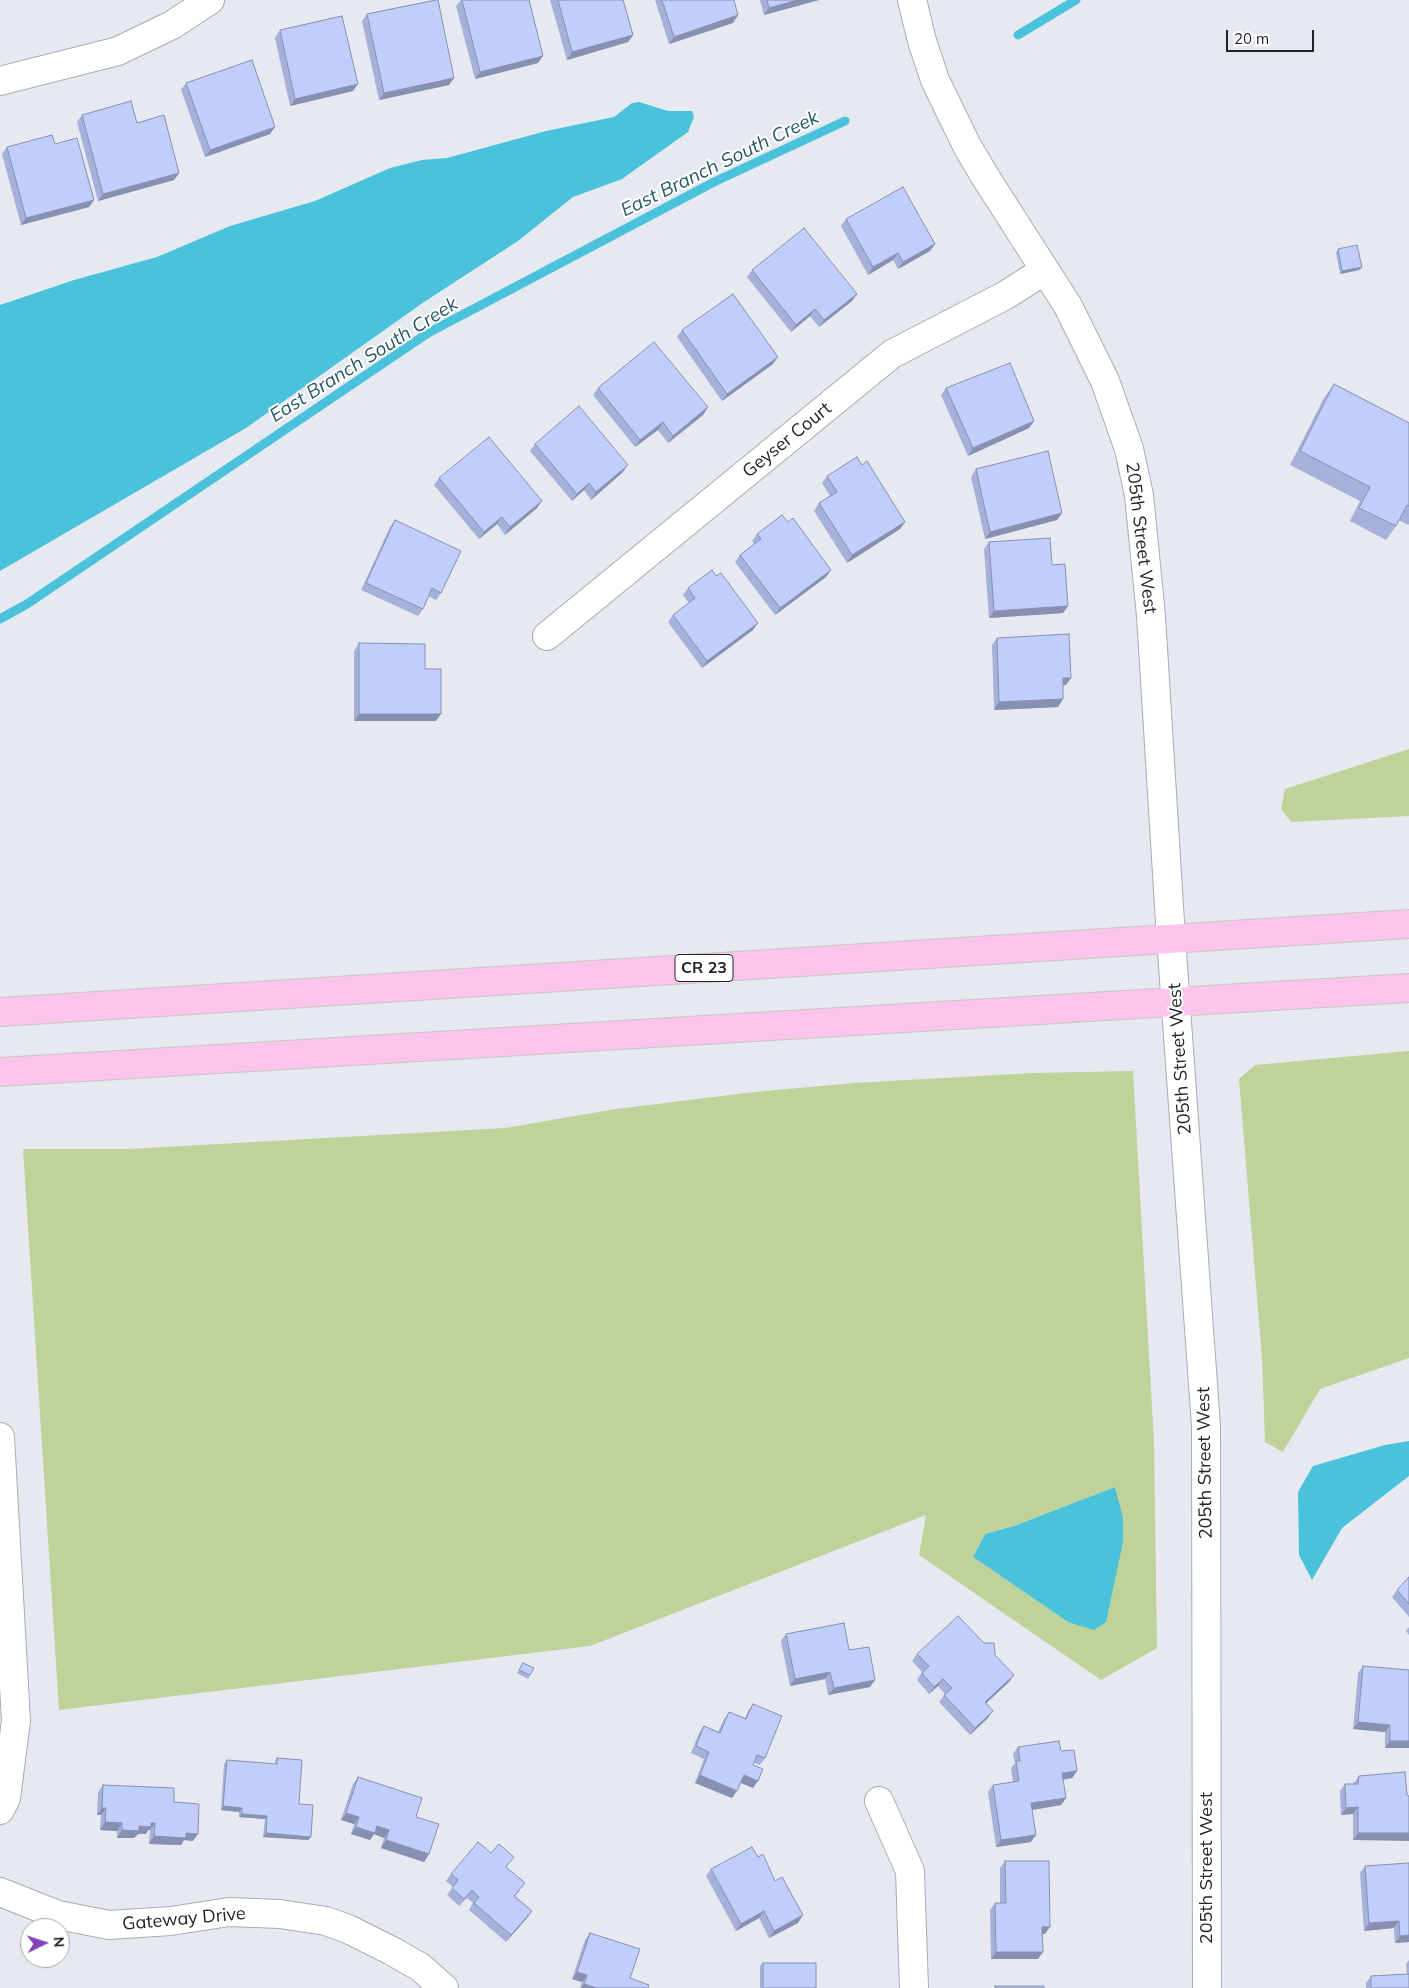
<!DOCTYPE html>
<html>
<head>
<meta charset="utf-8">
<style>
	body { margin:0 }
	#map { position:relative; width:1409px; height:1988px; overflow:hidden; background:#e7e9f0; font-family:Mulish,sans-serif }
	canvas { display:block }
	.north { position:absolute; left:20px; top:1918px; width:50px; height:50px; box-sizing:border-box; background:#fff; border:1px solid #a7a7a8; border-radius:50%; rotate:86deg; font-size:14px; font-weight:700; line-height:20px; text-align:center; color:#222325 }
	.north::after { content:''; display:block; margin:auto; width:18px; height:22px; background:#8444b9; clip-path:polygon(50% 0,100% 100%,50% 72%,0 100%) }
	.scale { position:absolute; left:1226px; top:30px; width:88px; height:22px; box-sizing:border-box; border:2px solid #222325; border-top:0; padding-left:6px; font-size:15px; line-height:18px; white-space:nowrap; color:#222325; -webkit-text-stroke:4px #fff; paint-order:stroke }
</style>
</head>
<body>
<div id="map">
<canvas width="1409" height="1988"></canvas>
<div class="north">N</div>
<div class="scale">20 m</div>
</div>
<script>
const ctx = document.querySelector('canvas').getContext('2d');
ctx.lineJoin = 'round';
function fill(path, color) { ctx.fillStyle = color; ctx.fill(path, 'evenodd'); }
const poly = rows => new Path2D(rows.map(r => 'M' + r).join(''));
function trace(path, color, width, dash) { ctx.strokeStyle = color; ctx.lineWidth = width; ctx.lineCap = dash ? 'butt' : 'round'; ctx.setLineDash(dash || []); ctx.stroke(path); }
function label(font, color, halo, rows, align = 'center') {
  ctx.font = font + ' Mulish,sans-serif'; ctx.lineWidth = 4; ctx.setLineDash([]); ctx.textBaseline = 'middle'; ctx.strokeStyle = halo; ctx.fillStyle = color; for (const [text, x, y, turn = 0] of rows) {
    ctx.save(); ctx.translate(x, y); ctx.rotate((+turn || 0) * Math.PI / 180); ctx.textAlign = isNaN(turn) ? turn : align; if (halo) ctx.strokeText(text, 0, 0); ctx.fillText(text, 0, 0); ctx.restore();
  }
}
const green = poly([
	[1409,749,1409,816,1291,822,1281,809,1285,789],
	[1409,1051,1409,1358,1320,1389,1283,1452,1265,1442,1262,1358,1239,1079,1255,1065],
	[1133,1071,1154,1443,1157,1648,1101,1680,919,1555,926,1515,590,1646,59,1710,23,1149,129,1149,505,1128,616,1109,754,1092,854,1083,1033,1073],
	[1115,1487,1068,1622,973,1557,985,1534,1014,1526]
]);
const water = poly([
	[639,102,668,111,692,111,694,117,688,132,622,179,573,197,518,241,424,302,246,428,0,571,0,305,74,280,157,257,230,226,315,201,390,168,422,160,447,158,546,131,614,117,632,103],
	[1409,1441,1409,1476,1342,1528,1312,1580,1299,1555,1298,1492,1313,1466,1385,1445],
	[1115,1487,1123,1518,1123,1542,1106,1622,1094,1630,1068,1622,973,1557,985,1534,1014,1526]
]);
const stream = poly([
	[1018,35,1076,0],
	[0,619,27,604,428,333,714,182,845,121]
]);
const minor = poly([
	[912,0,922,41,935,80,967,146,986,178,1068,306,1105,381,1129,449,1139,495,1151,616,1171,938,1206,1426,1207,1988],
	[0,81,118,51,172,25,210,0],
	[547,636,892,354,1006,295,1045,270],
	[0,1437,16,1721,6,1798,0,1810],
	[879,1801,910,1871,914,1988],
	[0,1892,58,1915,109,1925,171,1921,229,1912,280,1914,326,1921,348,1929,392,1951,420,1967,444,1988]
]);
const major = poly([
	[0,1012,1409,924],
	[0,1072,1409,988]
]);
const wall = poly([
	[461,0,529,0,538,63,475,79,456,6],
	[550,0,623,0,633,35,628,42,567,60],
	[655,0,734,0,733,23,669,44],
	[760,0,819,0,764,15],
	[367,14,454,78,449,85,379,100,362,21],
	[280,30,353,91,290,106,275,38],
	[186,83,270,134,205,157,181,90],
	[82,115,137,123,179,173,174,180,98,201,77,122],
	[55,144,94,200,89,207,21,225,2,154,7,147],
	[846,219,935,244,930,251,898,269,893,260,868,275,841,226],
	[1338,249,1362,267,1359,270,1340,274,1336,253],
	[752,270,857,294,852,301,819,327,810,316,791,332,747,277],
	[682,330,773,364,722,401,677,337],
	[1334,384,1409,423,1409,524,1408,525,1399,520,1396,526,1386,540,1350,521,1360,501,1290,465,1324,398],
	[598,388,708,407,703,415,668,443,658,430,635,447,593,395],
	[946,388,1034,421,1029,428,968,456,941,395],
	[535,444,623,472,591,500,584,490,572,501,530,451],
	[976,469,1062,513,1057,520,985,539,971,477],
	[827,476,905,522,900,529,847,563,814,511,819,503,830,496,822,483],
	[439,478,537,508,505,535,497,524,479,539,434,485],
	[395,520,441,593,436,600,428,596,423,609,418,616,361,590,390,527],
	[788,522,831,570,826,577,775,615,735,562,740,555,754,544,752,541,757,534],
	[989,542,1052,565,1068,606,1063,613,989,618,984,549],
	[688,588,753,630,702,668,668,622,673,615,689,603,683,595],
	[997,638,1066,685,1063,685,1063,699,1058,707,994,710,992,645],
	[359,643,425,669,436,721,354,721,354,651],
	[1409,1577,1409,1617,1392,1597,1397,1590],
	[1409,1627,1409,1635,1406,1631],
	[786,1634,849,1650,870,1687,828,1695,825,1679,790,1686,781,1641],
	[917,1654,995,1655,1009,1682,986,1703,988,1718,970,1735,939,1702,945,1694,938,1686,929,1694,917,1680,922,1672,912,1661],
	[523,1663,530,1675,528,1679,517,1673],
	[1363,1666,1409,1670,1409,1748,1385,1748,1385,1732,1353,1729,1358,1673],
	[753,1704,765,1758,760,1765,754,1763,753,1765,758,1781,753,1788,741,1783,732,1798,695,1783,704,1759,691,1753,699,1733,704,1726,718,1732,724,1719,729,1712,745,1718,748,1711],
	[1018,1747,1061,1751,1077,1771,1072,1778,1063,1780,1066,1798,1061,1805,1032,1810,1031,1842,996,1847,988,1792,993,1785,1013,1782,1011,1768,1015,1763,1013,1754],
	[277,1758,299,1804,311,1837,308,1840,263,1837,265,1819,239,1817,239,1812,221,1810,224,1764,227,1760,275,1764,275,1761],
	[1405,1772,1353,1840,1353,1814,1341,1815,1340,1791,1345,1784,1353,1784,1359,1776],
	[358,1777,416,1817,429,1854,424,1862,381,1848,384,1838,374,1834,370,1840,351,1834,354,1824,341,1820,353,1784],
	[103,1785,174,1802,193,1841,184,1840,181,1845,149,1844,150,1830,148,1830,146,1834,138,1834,134,1838,117,1838,117,1831,100,1830,101,1815,97,1815,98,1792],
	[758,1857,775,1881,798,1923,769,1938,759,1918,736,1931,706,1876,711,1869],
	[1005,1861,1045,1934,1042,1934,1038,1959,991,1959,990,1910,995,1903,1000,1903,1000,1868],
	[1409,1863,1409,1942,1395,1943,1394,1928,1364,1931,1360,1873,1365,1866],
	[506,1867,520,1890,515,1896,532,1911,527,1918,506,1942,469,1910,473,1903,467,1898,459,1906,447,1895,453,1887,446,1881,451,1874],
	[590,1933,630,1978,648,1988,580,1988,582,1982,572,1979,585,1940],
	[1409,1960,1409,1988,1366,1988,1366,1983,1371,1976,1407,1974,1406,1964],
	[763,1963,816,1988,760,1988,760,1966]
]);
const shadedWall = poly([
	[798,0,819,0,764,15,769,8],
	[738,15,733,23,669,44,674,37],
	[633,35,628,42,567,60,572,52],
	[543,56,538,63,475,79,480,72],
	[454,78,449,85,379,100,384,93],
	[358,84,353,91,290,106,295,99],
	[275,127,270,134,205,157,210,150],
	[179,173,174,180,98,201,103,194],
	[94,200,89,207,21,225,26,218],
	[935,244,930,251,898,269,903,262],
	[898,253,893,260,868,275,873,267],
	[1362,267,1359,270,1340,274,1342,271],
	[857,294,852,301,819,327,824,320],
	[815,309,810,316,791,332,796,325],
	[778,357,773,364,722,401,727,394],
	[708,407,703,415,668,443,673,436],
	[1034,421,1029,428,968,456,973,448],
	[663,422,658,430,635,447,640,440],
	[628,465,623,472,591,500,596,492],
	[589,483,584,490,572,501,577,494],
	[542,501,537,508,505,535,510,527],
	[1062,513,1057,520,985,539,990,532],
	[502,517,497,524,479,539,484,532],
	[905,522,900,529,847,563,852,555],
	[831,570,826,577,775,615,780,608],
	[1068,606,1063,613,989,618,994,611],
	[758,623,753,630,702,668,707,661],
	[1063,678,1071,678,1066,685,1058,685],
	[1063,699,1058,707,994,710,999,702],
	[359,714,441,714,436,721,354,721],
	[830,1672,825,1679,790,1686,795,1679],
	[1014,1675,1009,1682,980,1709,985,1702],
	[943,1679,938,1686,929,1694,934,1687],
	[875,1680,870,1687,828,1695,834,1688],
	[993,1711,988,1718,970,1735,975,1728],
	[1358,1722,1390,1725,1385,1732,1353,1729],
	[1390,1741,1409,1741,1409,1748,1385,1748],
	[1077,1771,1072,1778,1057,1780,1062,1773],
	[700,1775,737,1791,732,1798,695,1783],
	[744,1775,758,1781,753,1788,739,1782],
	[1066,1798,1061,1805,1026,1811,1031,1803],
	[223,1806,242,1808,239,1812,221,1810],
	[1358,1807,1353,1814,1341,1815,1346,1808],
	[102,1808,106,1808,101,1815,97,1815],
	[346,1813,359,1817,354,1824,341,1820],
	[242,1814,267,1816,265,1819,239,1817],
	[105,1822,122,1823,117,1831,100,1830],
	[151,1823,155,1823,150,1830,148,1830,146,1834,138,1834,134,1838,117,1838,122,1830],
	[377,1826,389,1830,384,1838,374,1834,370,1840,351,1834,356,1827],
	[186,1833,198,1834,193,1841,184,1840,181,1845,149,1844,154,1836],
	[266,1833,311,1837,308,1840,263,1837],
	[1358,1833,1409,1833,1409,1841,1353,1840],
	[1036,1835,1031,1842,996,1847,1001,1840],
	[386,1840,429,1854,424,1862,381,1848],
	[532,1911,527,1918,506,1942,511,1935],
	[764,1911,759,1918,736,1931,741,1924],
	[803,1915,798,1923,769,1938,774,1931],
	[1399,1921,1394,1928,1364,1931,1369,1923],
	[1042,1927,1050,1927,1045,1934,1037,1934],
	[1409,1935,1409,1942,1395,1943,1400,1936],
	[996,1952,1043,1952,1038,1959,991,1959],
	[577,1972,587,1975,582,1982,572,1979],
	[584,1984,597,1988,581,1988]
]);
const building = poly([
	[436,0,438,0,454,78,384,93,367,14,436,0],
	[462,0,529,0,543,56,480,72,462,0],
	[558,0,623,0,633,35,572,52,558,0],
	[662,0,734,0,738,15,674,37,662,0],
	[767,0,798,0,769,8,767,0],
	[342,16,358,84,295,99,280,30,342,16],
	[252,60,275,127,210,150,186,83,252,60],
	[131,101,137,123,164,115,179,173,103,194,82,115,131,101],
	[52,135,55,144,77,138,94,200,26,218,7,147,52,135],
	[903,187,935,244,903,262,898,253,873,267,846,219,903,187],
	[804,228,857,294,824,320,815,309,796,325,752,270,804,228],
	[1357,245,1362,267,1342,271,1338,249,1357,245],
	[733,294,778,357,727,394,682,330,733,294],
	[654,342,708,407,673,436,663,422,640,440,598,388,654,342],
	[1010,363,1034,421,973,448,946,388,1010,363],
	[1334,384,1409,423,1409,506,1407,505,1396,526,1359,508,1370,487,1300,451,1334,384],
	[579,406,628,465,596,492,589,483,577,494,535,444,579,406],
	[489,437,542,501,510,527,502,517,484,532,439,478,489,437],
	[1048,451,1062,513,990,532,976,469,1048,451],
	[857,457,862,465,867,461,905,522,852,555,819,503,837,492,827,476,857,457],
	[782,515,788,522,793,518,831,570,780,608,740,555,761,539,757,534,782,515],
	[395,520,461,551,441,593,432,588,423,609,366,583,395,520],
	[1050,538,1052,565,1065,564,1068,606,994,611,989,542,1050,538],
	[712,570,716,576,721,573,758,623,707,661,673,615,695,598,688,588,712,570],
	[1069,634,1071,678,1063,678,1063,699,999,702,997,638,1069,634],
	[359,643,425,644,425,669,441,669,441,714,359,714,359,643],
	[1409,1577,1409,1604,1397,1590,1409,1577],
	[958,1616,984,1643,994,1643,995,1655,1014,1675,985,1702,993,1711,975,1728,944,1695,952,1688,943,1679,934,1687,922,1673,929,1666,917,1654,958,1616],
	[844,1623,849,1650,869,1647,875,1680,834,1688,830,1672,795,1679,786,1634,844,1623],
	[523,1663,534,1668,530,1675,519,1670,523,1663],
	[1363,1666,1409,1670,1409,1741,1390,1741,1390,1725,1358,1722,1363,1666],
	[753,1704,782,1716,765,1758,757,1755,753,1765,763,1769,758,1781,744,1775,737,1791,700,1775,709,1752,696,1746,704,1726,720,1733,729,1712,746,1719,753,1704],
	[1059,1741,1061,1751,1074,1750,1077,1771,1062,1773,1066,1798,1031,1803,1036,1835,1001,1840,993,1785,1019,1781,1016,1761,1020,1761,1018,1747,1059,1741],
	[277,1758,302,1760,299,1804,313,1805,311,1837,266,1833,267,1816,242,1814,242,1808,223,1806,227,1760,277,1764,277,1758],
	[1405,1772,1407,1795,1409,1796,1409,1833,1358,1833,1358,1807,1346,1808,1345,1784,1358,1784,1359,1776,1405,1772],
	[358,1777,422,1798,416,1817,439,1824,429,1854,386,1840,389,1830,377,1826,375,1833,356,1827,359,1817,346,1813,358,1777],
	[103,1785,174,1788,174,1802,199,1804,198,1834,186,1833,186,1838,154,1836,155,1823,151,1823,151,1827,139,1826,139,1831,122,1830,122,1823,105,1822,106,1808,102,1808,103,1785],
	[478,1842,491,1853,499,1844,514,1857,506,1867,525,1883,514,1896,532,1911,511,1935,474,1903,479,1897,472,1890,464,1899,452,1888,458,1880,451,1874,478,1842],
	[752,1847,758,1857,763,1854,775,1881,782,1877,803,1915,774,1931,764,1911,741,1924,711,1869,752,1847],
	[1005,1861,1049,1861,1050,1927,1042,1927,1043,1952,996,1952,995,1903,1006,1903,1005,1861],
	[1409,1863,1409,1935,1400,1936,1399,1921,1369,1923,1365,1866,1409,1863],
	[590,1933,640,1949,630,1978,649,1985,648,1988,597,1988,584,1984,587,1975,577,1972,590,1933],
	[763,1963,816,1963,816,1988,763,1988,763,1963],
	[1409,1974,1409,1988,1371,1988,1371,1976,1409,1974],
	[995,1986,1044,1986,1044,1988,995,1988,995,1986]
]);
const shields = [
	[704,968,58]
];
const shieldNames = [
	["CR 23",704,968]
];
const streetNames = [
	["Geyser Court",787,440,-39],
	["205th Street West",1141,538,83],
	["205th Street West",1180,1059,-94],
	["205th Street West",1205,1463,-91],
	["205th Street West",1207,1868,-90],
	["Gateway Drive",184,1919,-5]
];
const waterNames = [
	["East Branch South Creek",720,164,-26],
	["East Branch South Creek",364,360,-32]
];
fill(green, '#bed299');
fill(water, '#4ac2db');
trace(stream, '#4ac2db', 9);
trace(minor, '#aaacb2', 30);
trace(major, '#c6c6c6', 30);
trace(minor, '#fff', 28);
trace(major, '#fbc4eb', 28);
fill(wall, '#a6b1d9');
fill(shadedWall, '#8790b0');
fill(building, '#c1cefc');
trace(building, '#8790b0', 1);
for (const [x, y, w] of shields) { const box = new Path2D(); box.roundRect(x - w / 2, y - 13.5, w, 27, 4); ctx.fillStyle = '#fff'; ctx.fill(box); trace(box, '#222325', 1); }
label('bold 16px', '#222325', null, shieldNames);
label('18px', '#222325', '#fff', streetNames);
label('italic 19px', '#265863', '#fff', waterNames);
</script>
</body>
</html>
